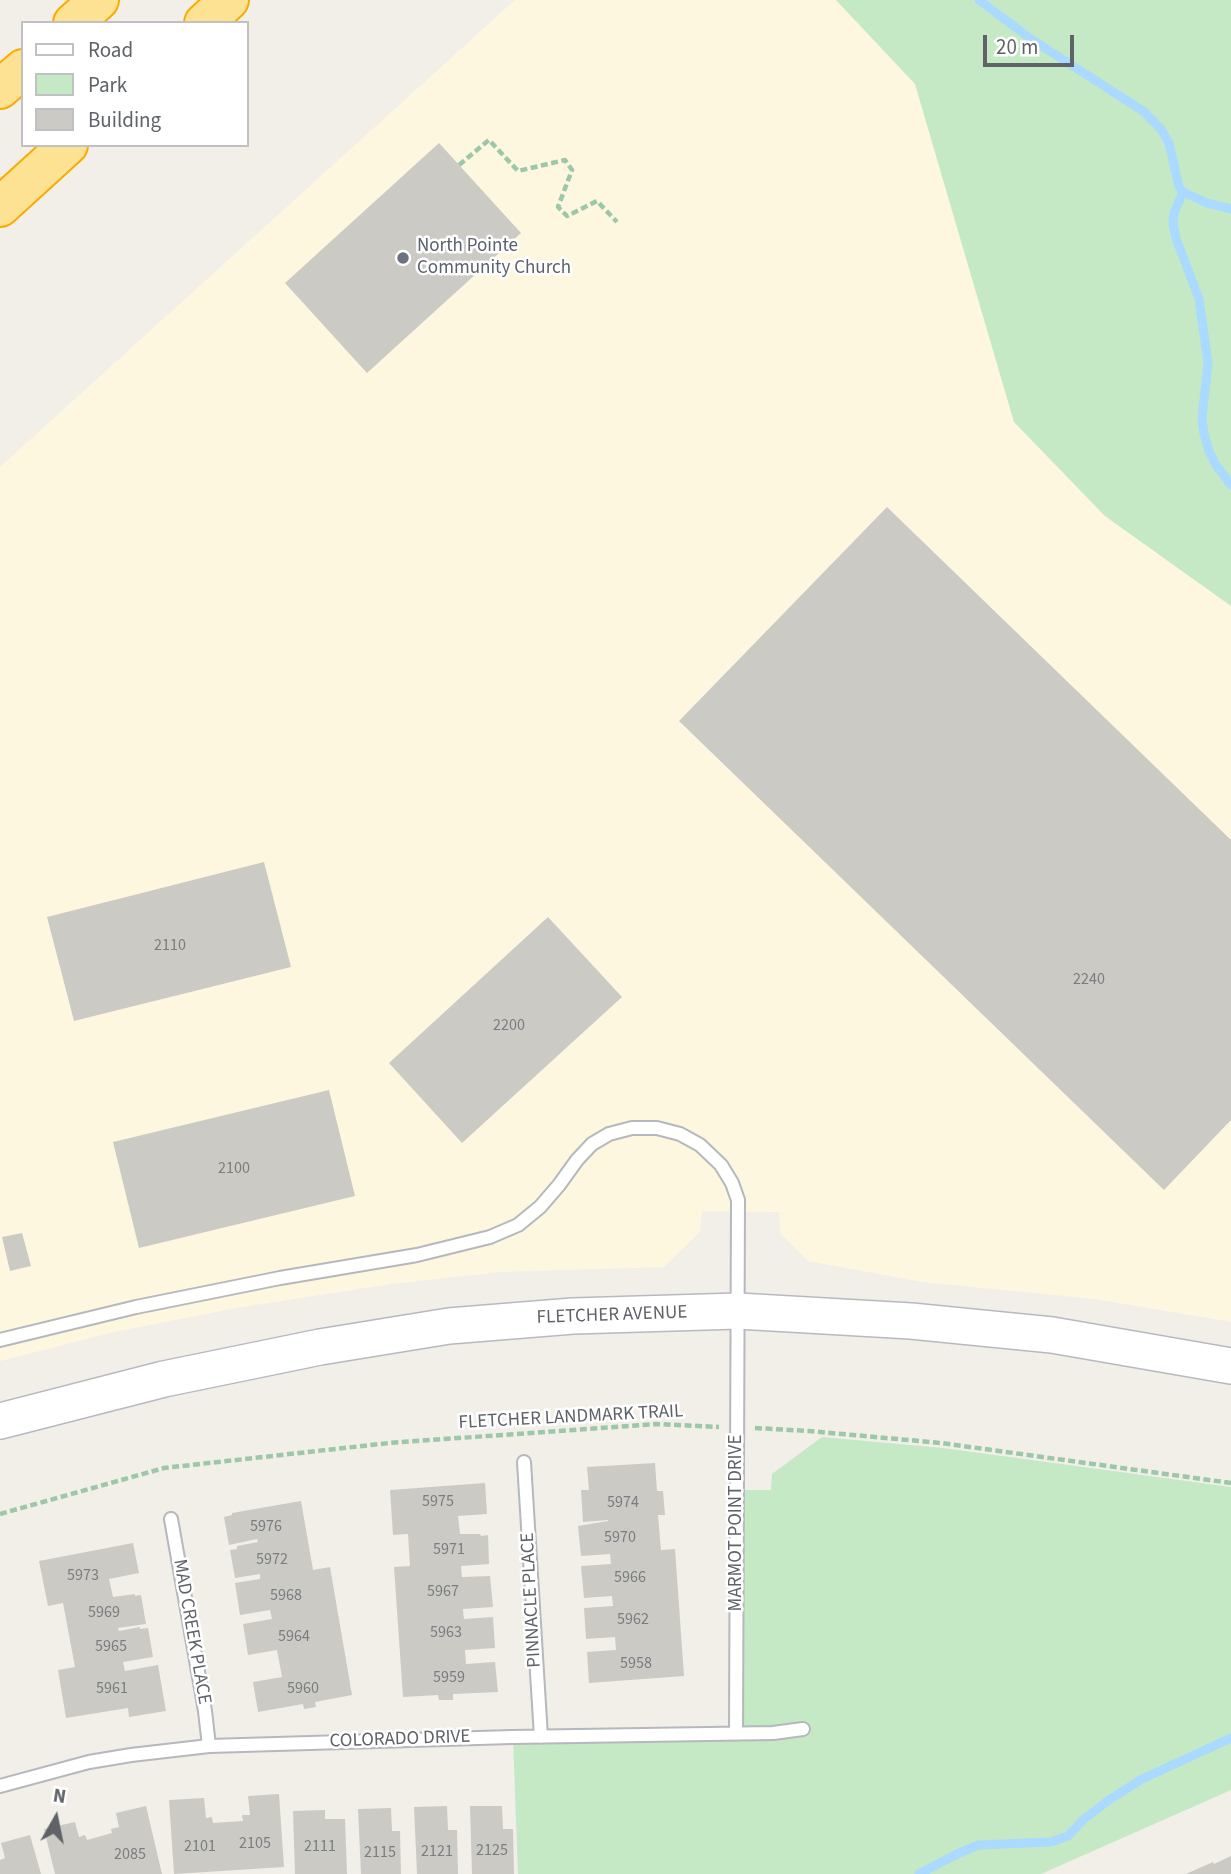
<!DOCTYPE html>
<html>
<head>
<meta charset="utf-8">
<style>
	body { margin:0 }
	#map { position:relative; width:1231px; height:1874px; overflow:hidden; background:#f1efe8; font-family:"Source Sans 3",sans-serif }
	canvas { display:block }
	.legend { position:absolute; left:21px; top:21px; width:228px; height:126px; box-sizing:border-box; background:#fff; border:2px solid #bfc1c3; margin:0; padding:9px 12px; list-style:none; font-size:21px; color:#5f6368 }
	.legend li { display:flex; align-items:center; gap:14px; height:35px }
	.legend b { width:35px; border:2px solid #bfc1c3 }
	.north { position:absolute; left:21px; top:1783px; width:70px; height:70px; -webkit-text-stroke:5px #fff; paint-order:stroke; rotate:9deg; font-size:19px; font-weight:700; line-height:28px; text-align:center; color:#5f6368 }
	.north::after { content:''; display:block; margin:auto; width:24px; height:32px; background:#5f6368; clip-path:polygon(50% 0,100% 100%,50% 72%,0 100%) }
	.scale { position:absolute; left:983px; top:35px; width:91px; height:32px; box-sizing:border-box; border:4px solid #5f6368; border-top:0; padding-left:9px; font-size:21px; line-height:24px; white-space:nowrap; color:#5f6368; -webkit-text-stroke:5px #fff; paint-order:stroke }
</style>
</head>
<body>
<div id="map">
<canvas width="1231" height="1874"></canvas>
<ul class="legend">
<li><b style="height:9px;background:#fff"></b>Road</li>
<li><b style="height:19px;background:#c5e8c5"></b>Park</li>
<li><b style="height:19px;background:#cccac5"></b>Building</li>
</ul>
<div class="north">N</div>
<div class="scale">20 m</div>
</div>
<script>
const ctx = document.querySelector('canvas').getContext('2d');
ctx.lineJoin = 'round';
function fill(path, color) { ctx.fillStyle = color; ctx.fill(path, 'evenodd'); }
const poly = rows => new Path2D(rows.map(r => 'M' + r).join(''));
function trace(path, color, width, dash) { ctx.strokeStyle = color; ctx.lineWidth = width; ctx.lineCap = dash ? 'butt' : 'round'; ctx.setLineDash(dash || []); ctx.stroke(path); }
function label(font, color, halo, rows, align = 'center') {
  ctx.font = font + ' "Source Sans 3",sans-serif'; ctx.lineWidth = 5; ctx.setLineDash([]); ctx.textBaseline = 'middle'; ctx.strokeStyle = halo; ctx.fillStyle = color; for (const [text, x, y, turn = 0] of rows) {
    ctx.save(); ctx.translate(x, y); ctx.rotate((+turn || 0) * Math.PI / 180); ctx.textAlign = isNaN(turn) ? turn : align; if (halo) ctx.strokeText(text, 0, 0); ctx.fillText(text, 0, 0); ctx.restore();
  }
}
const commercial = poly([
	[515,0,836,0,915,84,1014,422,1105,516,1231,606,1231,1322,1095,1299,922,1282,808,1261,780,1233,779,1212,702,1211,700,1232,664,1267,500,1272,391,1284,236,1308,114,1332,0,1361,0,467]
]);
const green = poly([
	[836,0,1231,0,1231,606,1105,516,1014,422,915,84],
	[822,1437,943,1448,1231,1487,1231,1790,1041,1874,518,1874,513,1737,736,1734,737,1490,771,1490,772,1474]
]);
const stream = poly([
	[979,0,1031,39,1143,111,1161,129,1169,143,1179,187,1183,192,1174,213,1173,224,1176,238,1199,299,1208,363,1202,418,1204,434,1209,451,1216,465,1231,485],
	[1183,192,1207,203,1231,209],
	[919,1874,955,1855,978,1845,1051,1842,1068,1836,1083,1820,1109,1800,1142,1779,1231,1738]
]);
const building = poly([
	[439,143,521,233,367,373,285,283],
	[887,507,1231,840,1231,1120,1164,1190,679,721],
	[264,862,291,967,74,1021,47,917],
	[548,917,622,997,462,1143,389,1063],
	[329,1090,355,1196,139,1248,113,1142],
	[22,1233,31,1266,10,1271,2,1237],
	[655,1463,657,1491,663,1491,665,1515,658,1515,661,1550,675,1549,684,1676,589,1683,587,1652,616,1650,615,1637,586,1639,584,1608,613,1606,612,1596,584,1598,581,1566,611,1564,610,1554,581,1556,578,1526,608,1521,608,1520,583,1522,581,1490,589,1490,587,1467],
	[485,1483,487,1514,458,1516,460,1534,480,1534,481,1536,488,1535,489,1564,461,1566,462,1577,490,1576,493,1607,463,1609,464,1619,493,1617,495,1648,465,1650,466,1664,495,1662,498,1692,453,1694,453,1700,439,1700,438,1695,403,1697,394,1567,410,1566,408,1534,393,1535,390,1490],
	[301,1501,313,1570,330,1567,352,1695,315,1702,316,1707,304,1709,303,1704,258,1712,253,1682,282,1677,277,1650,248,1655,243,1624,272,1619,270,1610,240,1615,235,1583,260,1579,260,1574,235,1578,230,1550,237,1549,237,1546,258,1542,257,1539,229,1545,224,1517,232,1515,232,1513],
	[133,1543,139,1573,109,1579,113,1597,135,1594,135,1596,141,1595,146,1624,118,1628,119,1631,140,1627,140,1629,148,1628,153,1657,123,1662,125,1671,158,1665,166,1711,129,1717,128,1708,66,1718,58,1670,75,1667,63,1603,48,1606,39,1561],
	[279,1794,284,1867,174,1874,169,1800,204,1798,206,1818,212,1817,213,1823,243,1821,242,1815,250,1815,248,1796],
	[146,1806,162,1874,55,1874,44,1829,75,1822,79,1837,85,1835,87,1840,112,1833,111,1829,119,1827,116,1813],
	[447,1806,448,1830,457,1830,458,1874,417,1874,414,1807],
	[470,1806,502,1806,503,1829,513,1829,514,1874,472,1874],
	[391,1808,392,1831,400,1831,401,1874,361,1874,358,1809],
	[325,1810,325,1819,345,1819,347,1874,295,1874,293,1811],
	[30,1835,41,1874,0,1874,0,1860,5,1858,1,1843],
	[1231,1856,1231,1874,1186,1874,1213,1862,1214,1864]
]);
const path = poly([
	[459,165,489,140,518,171,565,160,572,170,558,207,567,216,597,201,617,222],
	[755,1428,809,1431,941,1443,1231,1483],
	[0,1514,164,1468,389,1443,656,1424,719,1427]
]);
const service = poly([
	[0,1340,136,1307,280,1278,417,1255,490,1237,518,1225,540,1207,559,1185,577,1160,592,1144,609,1134,632,1128,657,1128,680,1134,700,1145,721,1165,732,1183,738,1200,736,1734],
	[524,1462,541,1737],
	[171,1519,205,1711,209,1746],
	[0,1786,89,1762,131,1755,209,1746,512,1737,773,1733,803,1729]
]);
const secondary = poly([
	[0,1421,164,1379,320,1347,449,1326,573,1316,738,1311,911,1321,1052,1335,1231,1366]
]);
const motorway = poly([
	[73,23,99,0],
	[204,23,229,0],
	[0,89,23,69],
	[0,207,68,145]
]);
const markers = [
	[403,258,7,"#6b7280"]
];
const numberNames = [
	["2110",170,946],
	["2240",1089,980],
	["2200",509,1026],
	["2100",234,1169],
	["5975",438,1502],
	["5974",623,1503],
	["5976",266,1527],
	["5970",620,1538],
	["5971",449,1550],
	["5972",272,1560],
	["5973",83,1576],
	["5966",630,1578],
	["5967",443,1592],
	["5968",286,1596],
	["5969",104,1613],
	["5962",633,1620],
	["5963",446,1633],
	["5964",294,1637],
	["5965",111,1647],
	["5958",636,1664],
	["5959",449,1678],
	["5961",112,1689],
	["5960",303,1689],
	["2105",255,1844],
	["2101",200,1847],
	["2111",320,1847],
	["2125",492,1851],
	["2121",437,1852],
	["2115",380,1853],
	["2085",130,1855]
];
const worshipNames = [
	["North Pointe",417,247],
	["Community Church",417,269]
];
const streetNames = [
	["FLETCHER AVENUE",612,1316,-2],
	["FLETCHER LANDMARK TRAIL",571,1418,-3],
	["MARMOT POINT DRIVE",737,1523,-90],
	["PINNACLE PLACE",532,1600,-93],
	["MAD CREEK PLACE",191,1632,80],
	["COLORADO DRIVE",400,1740,-2]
];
fill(commercial, '#fef7e0');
fill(green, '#c5e8c5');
trace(stream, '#aadaff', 9);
fill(building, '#cccac5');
trace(service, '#b5b8bc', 16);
trace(secondary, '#b6babf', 38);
trace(motorway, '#f9ab00', 42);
trace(path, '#9cc7a9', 4.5, [7, 3.5]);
trace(service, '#fff', 12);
trace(secondary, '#fff', 35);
trace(motorway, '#fde293', 38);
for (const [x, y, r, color] of markers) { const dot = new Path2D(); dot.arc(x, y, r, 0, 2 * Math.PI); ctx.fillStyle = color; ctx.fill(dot); trace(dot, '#fff', 2.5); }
label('16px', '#7a7d7f', null, numberNames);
label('19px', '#5b616d', '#fff', worshipNames, 'left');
label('19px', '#5f6368', '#fff', streetNames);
</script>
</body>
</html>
